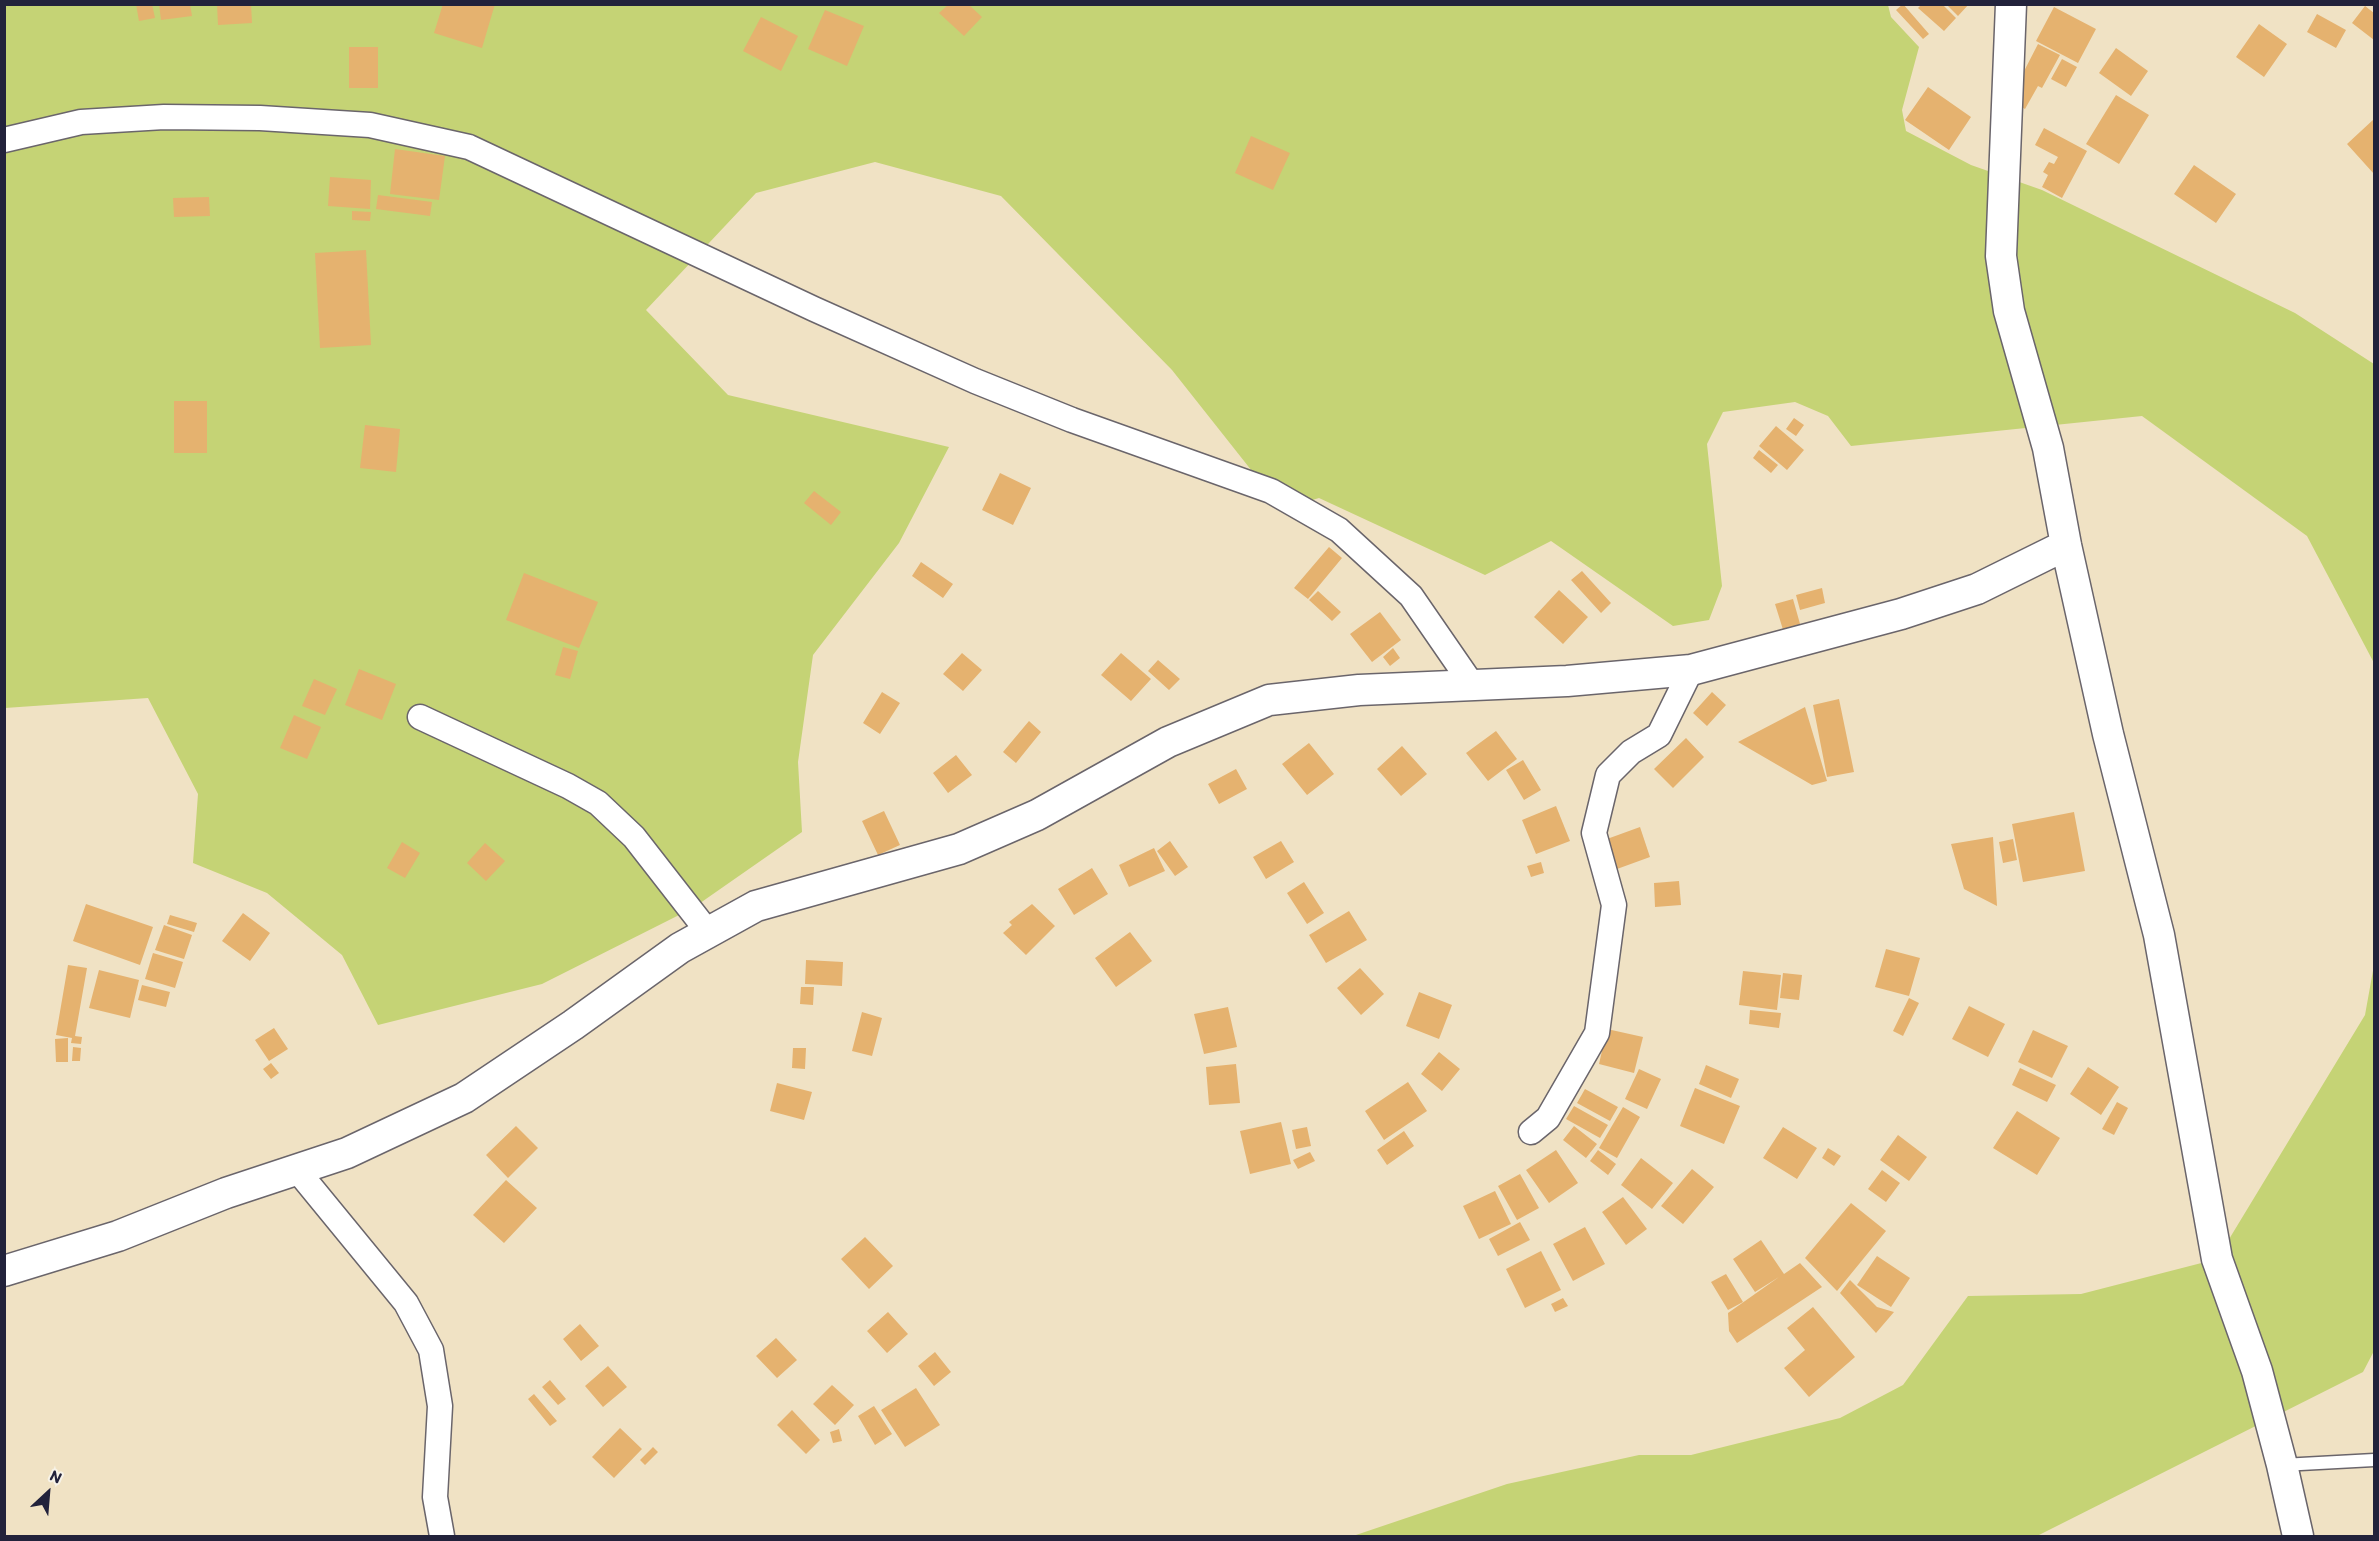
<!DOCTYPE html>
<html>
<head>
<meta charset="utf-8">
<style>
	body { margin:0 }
	#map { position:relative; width:2379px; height:1541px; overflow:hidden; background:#f0e2c4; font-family:Itim,sans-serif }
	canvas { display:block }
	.frame { position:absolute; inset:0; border:6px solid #22223b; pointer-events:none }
	.north { position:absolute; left:18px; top:1463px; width:60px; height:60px; -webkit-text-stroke:4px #f7f3e8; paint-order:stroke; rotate:26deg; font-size:16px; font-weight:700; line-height:24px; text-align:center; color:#22223b }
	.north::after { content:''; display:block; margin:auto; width:21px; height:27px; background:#22223b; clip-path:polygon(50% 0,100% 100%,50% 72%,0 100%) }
</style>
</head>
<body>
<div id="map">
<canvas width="2379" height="1541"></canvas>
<div class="frame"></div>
<div class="north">N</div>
</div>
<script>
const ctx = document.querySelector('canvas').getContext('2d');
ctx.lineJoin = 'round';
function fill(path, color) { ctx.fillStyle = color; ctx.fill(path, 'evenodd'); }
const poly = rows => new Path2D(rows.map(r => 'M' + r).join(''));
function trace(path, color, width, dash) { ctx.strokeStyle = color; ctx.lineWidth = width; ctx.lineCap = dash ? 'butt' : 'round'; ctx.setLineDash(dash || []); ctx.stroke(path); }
const green = poly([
	[5,5,1888,5,1891,17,1919,47,1902,110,1906,131,1971,165,2042,190,2295,313,2374,364,2374,663,2307,536,2142,416,1851,446,1828,416,1795,402,1723,412,1707,444,1722,586,1709,620,1673,626,1551,541,1485,575,1319,498,1282,509,1172,370,1001,196,875,162,756,193,646,310,728,395,949,447,899,543,813,655,798,762,802,832,693,908,542,984,378,1025,342,955,267,893,193,863,198,794,148,698,5,708],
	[2374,965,2374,1351,2363,1372,2037,1536,1353,1536,1507,1484,1639,1455,1691,1455,1840,1418,1903,1385,1968,1296,2081,1294,2217,1259,2365,1015]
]);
const building = poly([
	[136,4,152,4,155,18,139,21],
	[159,4,190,4,192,16,161,20],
	[217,4,251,4,252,23,218,25],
	[443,4,495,4,482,48,434,33],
	[1903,4,1929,34,1923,39,1896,10],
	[1922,4,1942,4,1956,18,1944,31,1918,8],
	[1946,4,1969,4,1958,16],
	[948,5,969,5,982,17,964,36,939,13],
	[2365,6,2374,13,2374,40,2352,23],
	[2054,7,2096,29,2078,63,2036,41],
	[825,10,864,26,847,66,808,49],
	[2317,14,2346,30,2336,48,2307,32],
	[761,17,798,36,781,71,743,51],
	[2259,24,2287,44,2264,77,2236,57],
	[2038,44,2060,55,2042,88,2038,86,2025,109,2015,103,2021,77],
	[349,47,378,47,378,88,349,88],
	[2116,48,2148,71,2131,96,2099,73],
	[2062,59,2077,67,2066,87,2051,79],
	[1928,87,1971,117,1949,150,1905,120],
	[2116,95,2149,115,2119,164,2086,144],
	[2374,119,2374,174,2347,144],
	[2044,128,2087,151,2062,198,2042,187,2048,175,2043,172,2049,162,2054,164,2058,157,2035,145],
	[1251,136,1290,153,1273,190,1235,173],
	[395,149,445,156,439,200,390,194],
	[2194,165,2236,194,2216,223,2174,194],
	[330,177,371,180,370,209,328,206],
	[378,195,432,202,430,216,376,209],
	[209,197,210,216,174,217,173,198],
	[352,211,371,212,370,221,352,220],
	[366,250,371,345,320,348,315,253],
	[174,401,207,401,207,453,174,453],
	[1794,418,1804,425,1796,436,1786,429],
	[365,425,400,429,396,472,360,468],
	[1776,426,1804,450,1787,470,1759,446],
	[1759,450,1778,465,1771,473,1753,458],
	[1000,473,1031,488,1013,525,982,510],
	[814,491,841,512,831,525,804,503],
	[1329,547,1342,558,1308,599,1294,588],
	[921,562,953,584,943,598,912,576],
	[1582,571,1611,603,1601,613,1571,580],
	[524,573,598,602,579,648,506,620],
	[1822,588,1825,603,1800,610,1796,595],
	[1559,590,1588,617,1563,644,1534,617],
	[1318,591,1341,612,1332,621,1309,600],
	[1793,599,1802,631,1785,636,1775,604],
	[1380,612,1401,640,1372,662,1350,634],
	[563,647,578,651,570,679,555,675],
	[1393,648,1400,658,1390,666,1383,657],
	[962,653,982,670,963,691,943,674],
	[1121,653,1151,679,1131,701,1101,675],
	[1158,660,1180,679,1169,690,1148,671],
	[359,669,396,684,382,720,345,705],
	[314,679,337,689,325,715,302,706],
	[882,692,900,703,880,734,863,723],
	[1712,692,1726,705,1707,726,1693,713],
	[1839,699,1854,772,1827,777,1813,705],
	[1805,707,1827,781,1812,785,1738,742],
	[294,715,321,727,307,759,280,748],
	[1029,721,1041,732,1016,763,1003,752],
	[1496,731,1517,759,1488,781,1466,753],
	[1686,738,1704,757,1673,788,1654,769],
	[1309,743,1334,774,1307,795,1282,764],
	[1402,746,1427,774,1401,796,1377,769],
	[956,755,972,775,948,793,933,773],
	[1523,760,1541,790,1524,800,1506,770],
	[1236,769,1247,789,1219,804,1208,784],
	[1556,806,1570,841,1536,854,1522,820],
	[884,811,900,845,878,855,862,821],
	[2074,812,2085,871,2023,882,2012,824],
	[1640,827,1650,857,1617,869,1607,839],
	[1993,837,1997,906,1964,889,1951,844],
	[2013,839,2017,860,2003,863,1999,842],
	[1170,841,1188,867,1175,876,1157,851],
	[1281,841,1294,862,1266,879,1253,857],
	[402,842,420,853,405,878,387,868],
	[485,843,505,861,486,881,467,863],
	[1154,848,1165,871,1129,887,1119,865],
	[1541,862,1544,873,1531,877,1527,866],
	[1092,868,1108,894,1074,915,1058,889],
	[1679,881,1681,905,1655,907,1654,883],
	[1304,882,1324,913,1307,924,1287,893],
	[86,904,153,927,140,965,73,941],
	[1032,904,1055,926,1026,955,1003,933,1012,925,1009,922],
	[1349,911,1367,940,1326,963,1309,935],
	[243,913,270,933,250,961,222,941],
	[170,915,197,923,194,932,167,924],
	[164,925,192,935,184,959,155,950],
	[1130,932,1152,961,1116,987,1095,958],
	[1886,949,1920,958,1909,996,1875,987],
	[153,953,183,962,175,988,145,979],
	[806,960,843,962,842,986,805,984],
	[68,965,87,968,75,1036,82,1037,81,1044,71,1043,72,1038,56,1035],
	[1360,968,1384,994,1361,1015,1337,988],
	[99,970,139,980,130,1018,89,1008],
	[1743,971,1781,975,1777,1010,1739,1005],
	[1783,973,1802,975,1799,1000,1780,998],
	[142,985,170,992,166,1007,138,1000],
	[801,987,814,987,813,1005,800,1004],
	[1419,992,1452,1005,1439,1039,1406,1026],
	[1909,998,1919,1003,1903,1036,1893,1031],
	[1969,1006,2005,1024,1988,1057,1952,1039],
	[1228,1007,1237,1047,1204,1054,1194,1014],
	[1750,1010,1781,1013,1779,1028,1749,1024],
	[862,1012,882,1018,872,1056,852,1051],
	[274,1028,288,1049,269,1061,255,1040],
	[1607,1029,1643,1037,1634,1073,1599,1064],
	[2033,1030,2068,1046,2052,1078,2018,1062],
	[68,1038,68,1062,56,1062,55,1039],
	[73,1047,81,1048,80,1061,72,1061],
	[793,1048,806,1048,805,1069,792,1068],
	[1439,1052,1460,1069,1442,1091,1421,1074],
	[271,1063,279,1073,271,1079,263,1069],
	[1236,1064,1240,1103,1209,1105,1206,1067],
	[1706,1065,1739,1079,1731,1098,1699,1084],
	[2088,1067,2119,1087,2101,1115,2070,1094],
	[2020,1068,2056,1085,2047,1102,2012,1085],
	[1639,1069,1661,1079,1647,1109,1625,1099],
	[1408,1082,1427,1111,1384,1140,1365,1111],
	[777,1083,812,1092,804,1120,770,1111],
	[1695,1088,1740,1106,1724,1144,1680,1126],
	[1585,1089,1618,1107,1610,1121,1577,1103],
	[2117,1102,2128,1108,2114,1135,2102,1129],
	[1574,1106,1608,1125,1600,1138,1566,1119],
	[1623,1107,1640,1117,1617,1158,1599,1148],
	[2017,1111,2060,1138,2037,1175,1993,1148],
	[1281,1122,1291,1164,1250,1174,1240,1131],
	[516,1126,538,1148,508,1178,486,1155],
	[1574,1126,1597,1144,1586,1158,1563,1140],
	[1307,1127,1311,1146,1296,1149,1292,1130],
	[1783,1127,1817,1148,1797,1179,1763,1158],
	[1404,1131,1414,1146,1387,1165,1377,1150],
	[1898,1135,1927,1157,1909,1181,1880,1160],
	[1828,1148,1841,1156,1834,1166,1822,1158],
	[1556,1150,1578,1183,1549,1203,1526,1170],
	[1598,1150,1616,1164,1608,1175,1590,1161],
	[1310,1152,1315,1161,1298,1169,1293,1160],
	[1641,1158,1673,1183,1652,1209,1621,1185],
	[1692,1169,1714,1187,1683,1224,1661,1206],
	[1882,1170,1900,1183,1886,1202,1868,1189],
	[1520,1174,1539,1208,1517,1220,1498,1186],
	[506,1180,537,1208,504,1243,473,1215],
	[1495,1191,1511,1224,1479,1239,1463,1206],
	[1623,1197,1647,1229,1626,1245,1602,1212],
	[1851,1203,1886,1231,1837,1291,1805,1258],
	[1520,1222,1530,1240,1498,1256,1489,1239],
	[1585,1227,1605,1264,1573,1281,1553,1244],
	[865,1237,893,1266,869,1289,841,1259],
	[1761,1240,1784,1274,1800,1263,1822,1287,1737,1343,1729,1331,1728,1313,1779,1277,1755,1292,1733,1259],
	[1541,1251,1561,1290,1525,1308,1506,1269],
	[1877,1256,1910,1278,1891,1307,1857,1285],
	[1726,1274,1743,1302,1728,1310,1711,1282],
	[1850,1280,1877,1307,1894,1312,1876,1333,1840,1293],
	[1563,1298,1568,1306,1555,1312,1551,1304],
	[1813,1307,1855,1357,1809,1397,1784,1368,1805,1350,1787,1328],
	[888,1312,908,1334,887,1353,867,1331],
	[580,1324,599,1346,581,1361,563,1339],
	[776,1338,797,1360,777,1378,756,1356],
	[935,1352,951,1372,934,1386,918,1366],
	[608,1366,627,1387,603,1407,585,1386],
	[550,1380,566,1399,558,1405,542,1387],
	[832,1385,854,1405,835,1425,813,1404],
	[916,1388,940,1425,905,1447,881,1410],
	[534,1394,557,1421,550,1426,528,1399],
	[874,1406,892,1434,875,1445,858,1416],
	[792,1410,820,1440,806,1454,777,1425],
	[620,1428,642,1449,614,1478,592,1457],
	[839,1429,842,1441,833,1443,830,1432],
	[653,1447,658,1452,645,1465,640,1460]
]);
const service = poly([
	[2282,1465,2374,1460]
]);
const minor = poly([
	[4,140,81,122,164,117,260,118,370,125,469,147,814,309,975,381,1072,420,1271,491,1339,530,1411,596,1471,683],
	[420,717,568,786,598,803,634,837,708,932],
	[1531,1132,1548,1118,1597,1033,1614,905,1594,833,1608,775,1631,752,1659,735,1691,670],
	[297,1170,406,1303,431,1350,440,1406,435,1497,442,1536]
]);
const tertiary = poly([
	[2011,4,2001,256,2009,311,2048,448,2066,545,2108,734,2159,935,2217,1259,2257,1371,2282,1465,2298,1536],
	[4,1271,118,1236,226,1193,347,1153,464,1098,573,1025,680,948,756,906,959,849,1037,815,1168,742,1269,700,1359,690,1567,681,1691,670,1901,614,1977,589,2066,545]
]);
fill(green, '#c5d375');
fill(building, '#e5b26f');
trace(service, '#6a656b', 15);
trace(minor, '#6a656b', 27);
trace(tertiary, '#6a656b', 33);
trace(service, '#fff', 12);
trace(minor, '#fff', 24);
trace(tertiary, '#fff', 30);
</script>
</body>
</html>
